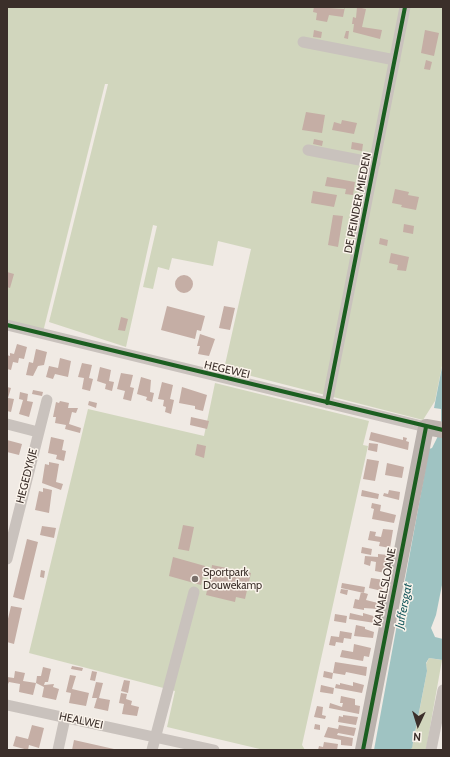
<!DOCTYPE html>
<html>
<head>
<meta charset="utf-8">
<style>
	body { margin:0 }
	#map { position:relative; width:450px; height:757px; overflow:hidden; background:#f0eae4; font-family:Cabin,sans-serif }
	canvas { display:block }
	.frame { position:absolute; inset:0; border:8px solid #3b2f2a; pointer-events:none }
	.north { position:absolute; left:398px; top:705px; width:40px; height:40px; -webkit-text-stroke:3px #fbf4ec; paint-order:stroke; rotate:184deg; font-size:11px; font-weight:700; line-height:16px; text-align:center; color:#3b2f2a }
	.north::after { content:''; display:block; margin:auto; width:14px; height:18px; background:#3b2f2a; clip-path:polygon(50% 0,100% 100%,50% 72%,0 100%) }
</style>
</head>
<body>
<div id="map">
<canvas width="450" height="757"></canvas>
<div class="frame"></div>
<div class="north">N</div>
</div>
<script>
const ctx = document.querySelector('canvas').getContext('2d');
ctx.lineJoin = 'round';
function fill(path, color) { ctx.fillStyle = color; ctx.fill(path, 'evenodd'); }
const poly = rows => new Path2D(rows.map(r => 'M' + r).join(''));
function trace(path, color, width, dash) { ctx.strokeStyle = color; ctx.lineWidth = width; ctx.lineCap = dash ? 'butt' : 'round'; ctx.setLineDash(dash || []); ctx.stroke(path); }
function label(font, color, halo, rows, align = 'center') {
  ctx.font = font + ' Cabin,sans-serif'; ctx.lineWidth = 3; ctx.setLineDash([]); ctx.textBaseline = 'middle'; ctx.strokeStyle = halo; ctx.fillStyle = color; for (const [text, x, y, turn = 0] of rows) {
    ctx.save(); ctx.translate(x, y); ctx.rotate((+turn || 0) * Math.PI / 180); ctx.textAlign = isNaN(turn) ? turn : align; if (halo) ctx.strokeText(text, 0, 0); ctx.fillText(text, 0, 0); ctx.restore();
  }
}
const green = poly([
	[7,7,443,7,443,361,435,401,423,420,224,369,251,249,218,241,213,266,172,258,169,270,158,267,153,289,143,287,157,226,153,225,126,347,49,322,108,84,105,84,43,332,7,322],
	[215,383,369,421,363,445,368,446,302,745,305,750,264,750,167,727,175,691,29,653,88,409,204,436],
	[429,658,442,660,426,750,409,750,413,744,427,671,426,664]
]);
const water = poly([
	[443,362,443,580,436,615,431,628,435,637,443,639,443,660,429,658,426,663,427,671,412,748,409,750,374,750,429,449,432,448,437,438,441,422,441,409,434,408]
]);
const building = poly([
	[314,7,344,9,345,7,343,17,329,15,327,22,316,20,317,13,313,12],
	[357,7,366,9,362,27,382,30,380,39,353,32,354,24,352,24,353,17,356,18],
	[314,30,322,32,321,38,313,37],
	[425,30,439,33,434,56,421,53],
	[346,31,349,31,348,39,344,38],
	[426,60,432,62,430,70,424,69],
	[306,112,325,115,322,133,302,130],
	[342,120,357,123,354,134,332,130,334,122,341,124],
	[314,139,323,141,322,146,313,144],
	[352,142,363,144,362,151,351,149],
	[327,177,355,182,353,195,345,194,346,189,325,186],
	[395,189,409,192,408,195,419,197,416,210,401,207,402,205,392,203],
	[313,191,337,195,334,207,311,203],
	[333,215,343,216,338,247,328,245],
	[404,224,414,226,413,234,403,232],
	[380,238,388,240,387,246,379,244],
	[391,253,409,257,406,271,397,270,398,265,389,263],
	[7,272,14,274,10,288,7,287],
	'175 284a9 9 0 1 1 18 0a9 9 0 1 1-18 0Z',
	[167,306,205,316,201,331,197,330,195,339,161,330],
	[224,306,235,308,230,330,219,328],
	[121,317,128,319,125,331,118,330],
	[200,334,215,339,209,356,198,354,200,346,197,346],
	[17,344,27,347,24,359,19,358,18,363,13,362,11,370,7,369,7,355,10,356,10,353,14,354],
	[36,349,47,352,44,365,38,366,33,376,26,375,29,362,33,363],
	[60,358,71,361,68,377,55,374,53,379,46,377,49,366,58,368],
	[82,363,92,365,89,378,93,379,90,391,82,389,84,378,78,377],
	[100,367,111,370,109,381,114,382,112,391,105,389,106,384,97,381],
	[121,373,133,375,130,387,134,388,131,401,123,399,125,391,117,389],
	[141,377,151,380,150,392,154,393,152,402,146,400,147,397,137,394],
	[162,382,173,385,170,399,174,400,171,414,165,412,166,407,163,406,164,400,158,399],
	[7,387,11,388,8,398,14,399,11,412,7,411],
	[182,387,207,395,203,411,195,409,195,406,179,403],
	[33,390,43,392,42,396,32,394],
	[20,392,28,394,27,401,33,402,29,417,19,414,23,400,19,399],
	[60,401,69,403,68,408,78,408,76,413,72,412,69,424,81,428,80,433,65,429,66,425,55,423,56,417,53,417,56,402,59,403],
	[89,401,97,403,96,408,88,405],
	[191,417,209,421,207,429,190,425],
	[371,432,403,440,403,437,407,438,406,441,409,442,408,450,369,440],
	[51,437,64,440,62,450,66,451,64,461,56,459,57,455,48,453],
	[7,440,22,444,19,455,7,452],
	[369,443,378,444,377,452,368,450],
	[197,444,206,446,204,458,195,455],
	[367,459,379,461,375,481,363,479],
	[49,462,59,464,56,482,63,484,61,490,42,483,45,464,49,465],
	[387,463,404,467,402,478,385,475],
	[43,488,52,490,49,513,35,510,39,491,43,492],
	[362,490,379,494,378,499,361,496],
	[389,490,400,492,399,500,383,496,384,493,388,494],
	[372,503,381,505,380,511,396,515,394,523,372,519,374,509,371,508],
	[183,525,194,527,189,551,178,549],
	[42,526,56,528,54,538,40,535],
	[383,529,393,530,390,548,379,546,380,542,368,540,370,531,376,532,375,536,381,537],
	[27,539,38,542,24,600,13,597],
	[362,547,372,549,371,555,361,553],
	[378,554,388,555,385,573,375,571,376,562,371,561,370,566,364,564,365,556,378,557],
	[173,557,205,566,201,585,169,576],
	[212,565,251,573,245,599,236,597,235,602,206,595,208,586,209,587],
	[41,570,45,571,44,578,40,577],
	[371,578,384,580,382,591,369,588],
	[342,583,365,587,364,593,341,588],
	[341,589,348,590,347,595,340,593],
	[361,592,368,594,366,600,378,603,377,609,364,608,364,610,353,608,355,599,359,600],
	[11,606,22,608,14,644,7,642,7,623],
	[350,613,363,616,363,613,377,617,375,623,349,619],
	[335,614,347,616,346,623,334,621],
	[356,625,365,627,365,629,374,632,373,638,354,636],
	[340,631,352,633,351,639,344,638,343,643,336,642,335,646,329,645,331,636,339,637],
	[354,644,371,648,369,657,364,656,363,661,340,657,342,650,353,652],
	[335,662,367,667,366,676,346,672,345,675,333,673],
	[72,666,83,668,82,671,71,669],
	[43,667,51,669,48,682,45,682,44,685,54,684,53,687,59,689,56,700,42,697,44,687,36,683,37,676,41,676],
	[15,671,25,673,23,681,36,683,33,695,19,692,20,684,9,682,7,686,7,677,14,678],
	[92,671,97,672,95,681,90,680],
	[324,671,333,673,332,679,323,677],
	[70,675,76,676,72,689,89,693,86,706,69,703,71,693,66,692],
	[124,680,130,681,128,693,121,691],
	[96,682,103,683,99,698,110,700,108,711,94,708,97,698,92,698],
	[353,682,364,685,362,693,335,688,336,684,340,685,340,683,353,686],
	[321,685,334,688,333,694,320,692],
	[121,693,127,694,126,699,132,701,131,705,139,707,137,716,122,714,124,704,119,703],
	[341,696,355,699,355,705,360,706,359,714,329,708,330,703,342,707,343,703,340,703],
	[317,706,323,707,322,715,326,716,325,719,314,717],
	[343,715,358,717,356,725,338,722,339,716,343,717],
	[315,724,320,725,320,730,314,729],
	[32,725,44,728,39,748,29,745,28,750,13,746,16,736,28,739],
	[339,725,356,728,354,736,338,733,337,735,353,738,352,746,341,745,341,740,324,737,328,727,338,729],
	[74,740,114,749,114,750,72,750],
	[324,742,338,744,337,750,318,750,319,746,323,747]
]);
const street = poly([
	[303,42,395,60],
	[308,150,375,163],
	[7,325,426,427],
	[327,403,405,7],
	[7,424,38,432],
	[7,559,47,400],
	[7,705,214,750],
	[58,750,65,718],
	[152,750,194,592],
	[431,750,443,690]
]);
const secondary = poly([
	[363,750,426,427,443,430]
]);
const cycleway = poly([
	[7,325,443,430],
	[327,403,405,7],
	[363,750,426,427]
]);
const markers = [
	[195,579,4,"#7a706b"]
];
const streetNames = [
	["DE PEINDER MIEDEN",358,203,-79],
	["HEGEWEI",227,370,13],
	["HEGEDYKJE",27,476,-76],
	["KANAELSLOANE",385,587,-79],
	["HEALWEI",81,721,12]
];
const poiNames = [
	["Sportpark",203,573],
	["Douwekamp",203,586]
];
const waterNames = [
	["Juffersgat",404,606,-79]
];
fill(green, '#d1d6bd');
fill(water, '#9fc3c2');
fill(building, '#c5aea5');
trace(street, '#c9c2bd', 11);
trace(secondary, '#bab2ad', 16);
trace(cycleway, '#1b5e20', 4);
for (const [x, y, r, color] of markers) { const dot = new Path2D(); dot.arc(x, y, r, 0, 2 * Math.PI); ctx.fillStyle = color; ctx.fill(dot); trace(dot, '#fbf4ec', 1.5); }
label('11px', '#3b2f2a', '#fbf4ec', streetNames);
label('11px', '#3b2f2a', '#fbf4ec', poiNames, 'left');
label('italic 12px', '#1c5c60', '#fbf4ec', waterNames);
</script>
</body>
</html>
